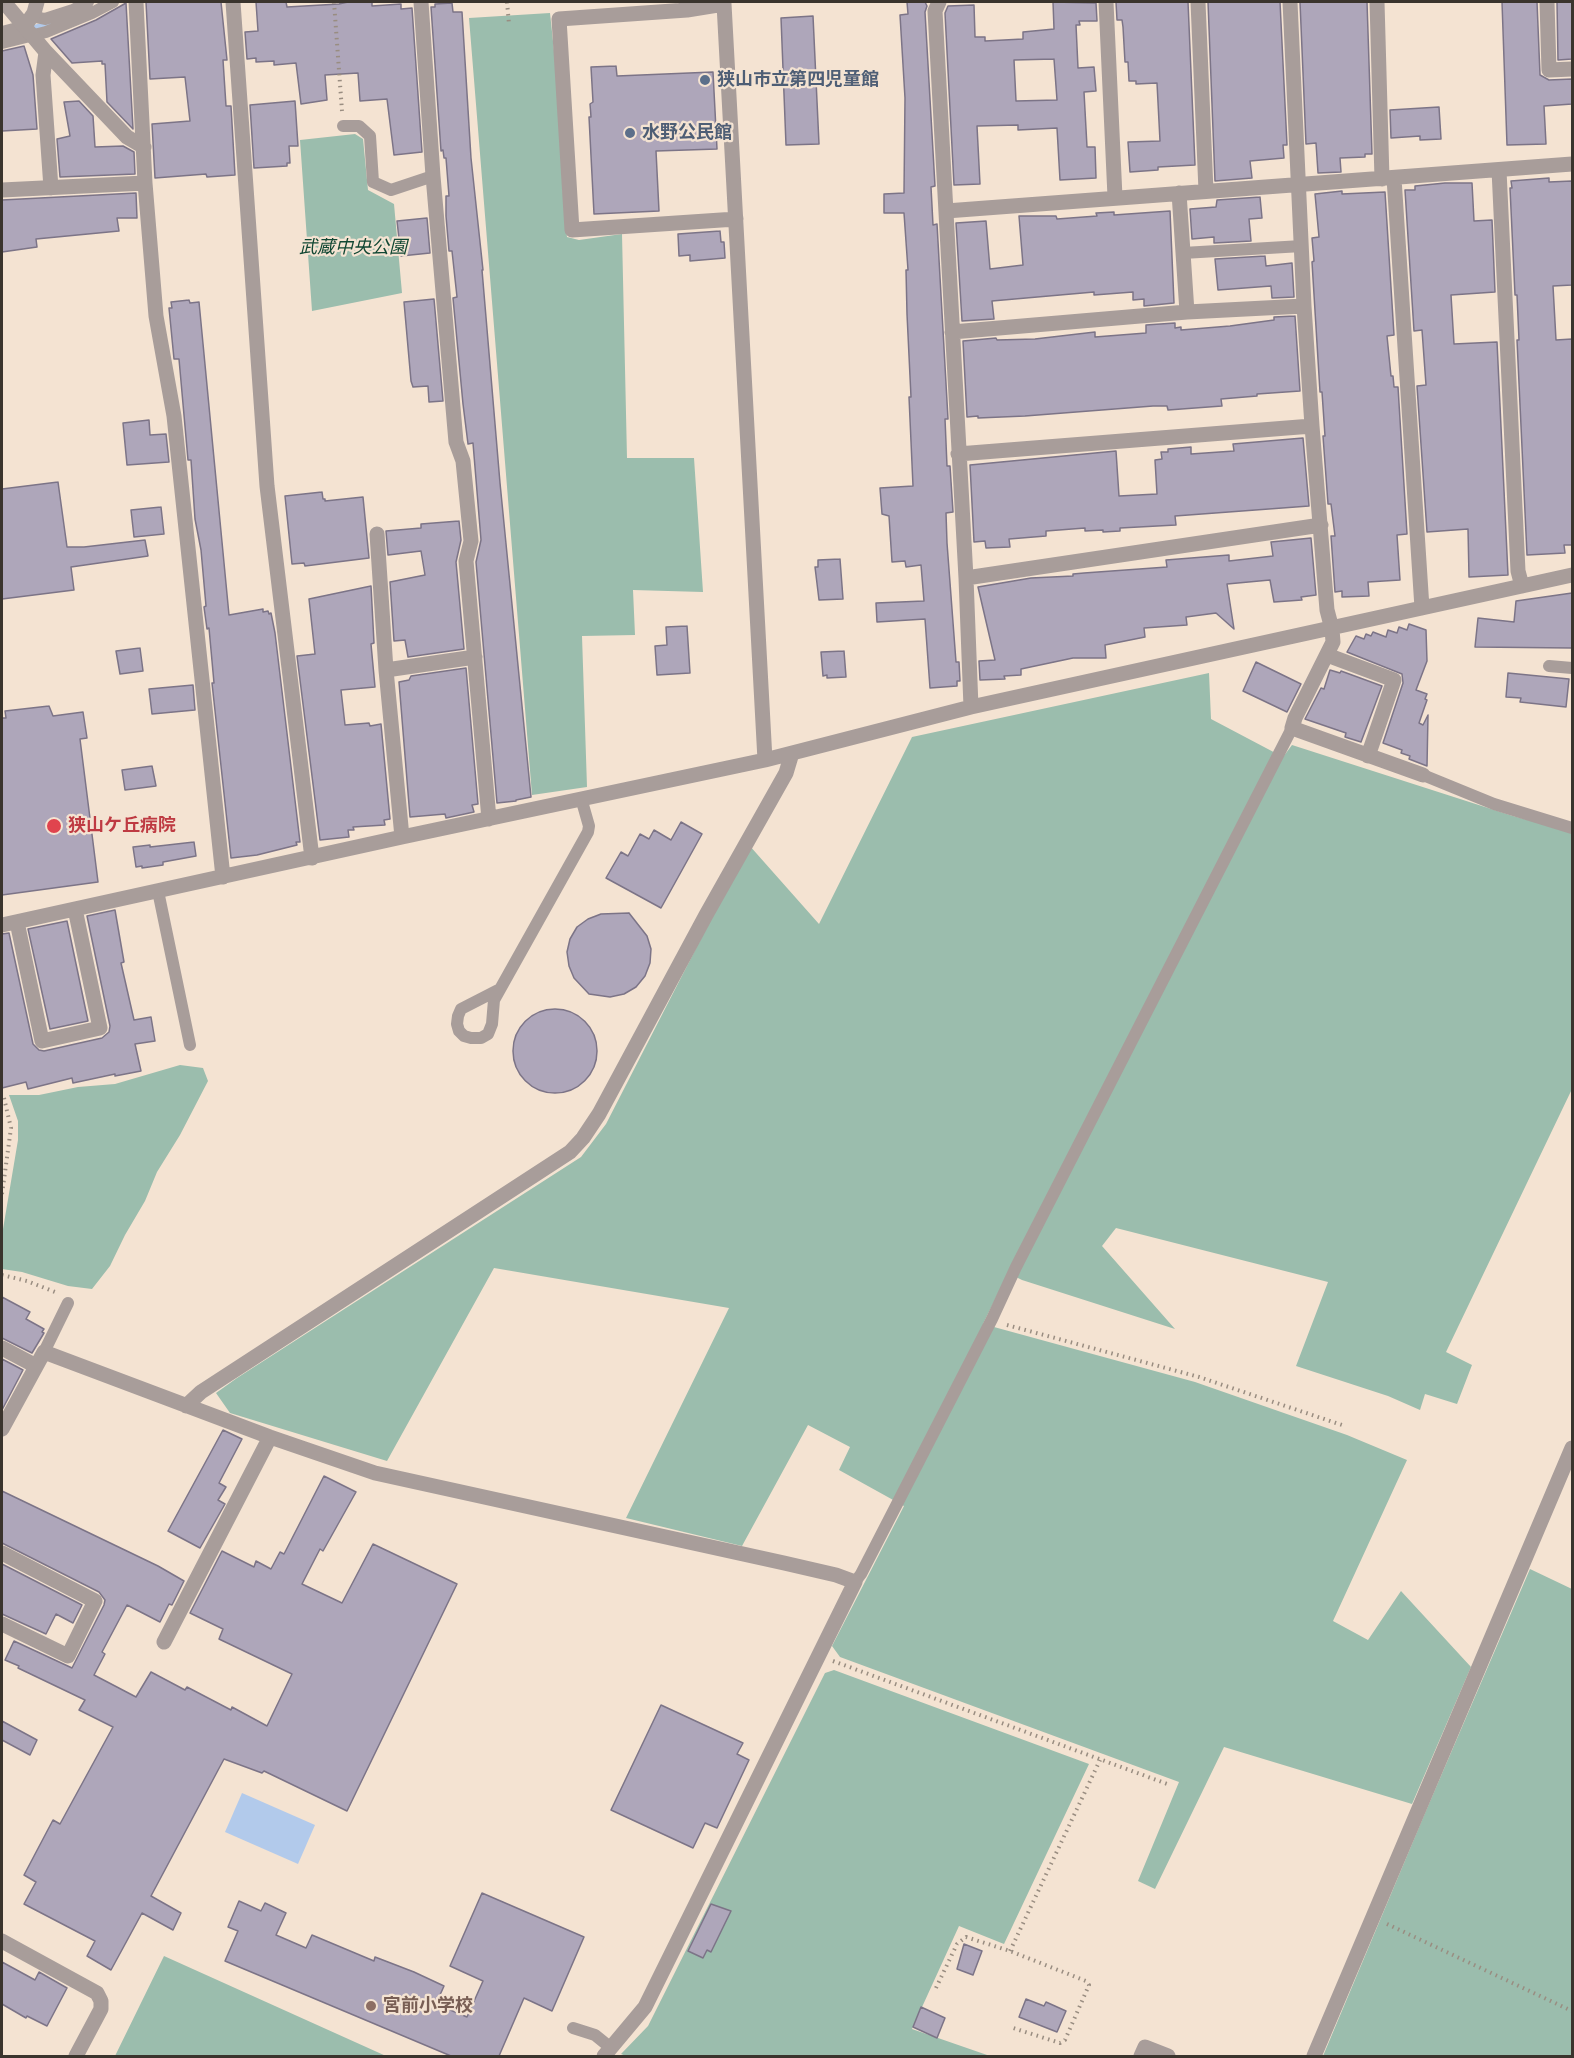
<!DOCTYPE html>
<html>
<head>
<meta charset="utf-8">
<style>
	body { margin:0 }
	#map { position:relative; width:1574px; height:2058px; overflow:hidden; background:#f4e3d2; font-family:Literata,serif }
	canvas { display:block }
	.frame { position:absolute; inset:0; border:3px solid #3a342d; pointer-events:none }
</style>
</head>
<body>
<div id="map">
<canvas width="1574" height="2058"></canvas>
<div class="frame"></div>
</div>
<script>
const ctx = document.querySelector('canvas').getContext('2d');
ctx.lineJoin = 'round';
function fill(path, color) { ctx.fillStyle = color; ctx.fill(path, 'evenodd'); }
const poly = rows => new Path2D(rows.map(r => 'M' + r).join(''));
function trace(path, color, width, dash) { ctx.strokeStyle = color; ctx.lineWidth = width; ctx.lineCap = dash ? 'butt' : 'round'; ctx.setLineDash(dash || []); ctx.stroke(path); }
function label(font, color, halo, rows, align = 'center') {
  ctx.font = font + ' Literata,"Noto Sans JP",serif'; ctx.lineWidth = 4.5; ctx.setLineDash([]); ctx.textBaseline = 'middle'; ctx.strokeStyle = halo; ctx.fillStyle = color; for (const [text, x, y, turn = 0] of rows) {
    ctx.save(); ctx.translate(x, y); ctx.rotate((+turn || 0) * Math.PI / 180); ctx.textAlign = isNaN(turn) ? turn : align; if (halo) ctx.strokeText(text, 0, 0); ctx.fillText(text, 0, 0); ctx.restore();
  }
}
const green = poly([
	[550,13,562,126,562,183,567,237,579,240,622,234,627,458,694,458,703,592,633,590,635,635,582,636,587,787,532,795,469,18],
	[355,134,363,139,368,190,394,204,402,293,312,311,300,140],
	[1209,673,1211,719,1283,757,1292,745,1513,816,1572,832,1572,1089,1446,1352,1472,1365,1457,1404,1425,1394,1420,1410,1388,1396,1296,1366,1328,1282,1116,1228,1102,1246,1175,1329,1022,1280,1008,1273,983,1324,1195,1382,1347,1435,1407,1460,1333,1621,1368,1640,1401,1591,1471,1667,1412,1804,1224,1747,1155,1889,1138,1881,1179,1782,840,1657,832,1646,904,1506,839,1470,850,1447,808,1425,742,1546,626,1518,729,1308,494,1268,387,1461,230,1413,216,1393,237,1378,581,1157,606,1124,749,845,819,924,912,737],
	[180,1065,203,1068,208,1081,180,1135,157,1172,145,1201,125,1235,110,1266,92,1289,68,1286,22,1272,2,1269,2,1235,18,1140,18,1121,9,1095,39,1095,78,1087,115,1084],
	[1530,1569,1572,1589,1572,2056,1323,2056,1425,1813],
	[834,1670,1089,1764,1004,1944,959,1926,912,2029,990,2056,626,2056,621,2054,648,2026,825,1673],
	[164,1956,386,2056,115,2056]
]);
const water = poly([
	[242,1793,315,1825,298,1864,225,1832]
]);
const stream = poly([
	[29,30,53,23]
]);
const building = poly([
	[146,2,221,2,227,60,223,60,226,106,231,106,235,175,207,177,206,174,155,178,152,124,190,121,185,77,150,79,146,2],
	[256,2,286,2,287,7,339,4,348,2,372,2,372,6,401,4,401,9,412,8,422,152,394,155,387,99,360,101,358,73,325,75,327,100,301,104,296,63,274,65,274,61,256,62,256,58,247,59,245,32,258,31,256,2],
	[907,2,925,2,927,6,925,12,935,186,931,187,933,225,937,224,948,419,945,419,947,466,950,466,953,512,946,513,947,543,956,662,959,662,960,681,957,681,957,686,930,688,925,619,877,622,876,603,924,601,921,565,906,567,905,561,892,562,889,516,882,514,880,488,913,486,909,397,911,397,907,314,906,270,908,270,904,213,884,213,884,194,904,193,905,98,900,15,908,14,907,2],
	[1053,2,1096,3,1097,21,1079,21,1080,25,1076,25,1078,68,1094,67,1096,91,1084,92,1087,147,1095,147,1096,178,1060,180,1057,128,1018,130,1018,125,977,126,980,184,954,185,945,13,948,6,974,5,975,37,985,37,985,41,1023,39,1023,32,1054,29,1053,2],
	[1054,59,1057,100,1016,101,1014,60,1054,59],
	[1116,2,1188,2,1195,165,1158,167,1158,170,1130,172,1128,142,1160,141,1157,83,1136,84,1136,81,1129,81,1128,62,1125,62,1123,27,1122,20,1117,20,1116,2],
	[1208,2,1280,2,1287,145,1283,145,1284,158,1250,161,1252,178,1215,181,1208,2],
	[1300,2,1367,2,1372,154,1365,154,1365,157,1340,158,1341,172,1318,173,1316,143,1306,144,1300,2],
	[1502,2,1537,2,1540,75,1549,80,1572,79,1572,104,1544,106,1546,144,1507,145,1502,2],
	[1557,2,1572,2,1572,59,1558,60,1557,2],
	[126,3,133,129,107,102,105,64,102,64,102,61,72,63,51,39,96,20,126,3],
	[452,3,453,12,462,12,471,158,483,270,482,270,500,483,531,797,516,800,516,801,497,803,476,562,481,540,473,443,468,444,463,404,453,298,457,297,452,251,449,251,446,216,446,196,449,196,446,158,444,158,443,150,441,151,431,7,435,7,435,4,452,3],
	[813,16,819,144,786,145,781,18,813,16],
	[24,46,33,75,37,129,2,131,2,51,24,46],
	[616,66,617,76,713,72,717,149,656,151,659,211,594,214,589,117,591,117,590,104,593,102,591,67,616,66],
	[79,101,93,116,95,147,123,146,134,152,135,174,60,177,57,139,70,136,64,102,79,101],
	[295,101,298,146,289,146,290,163,287,163,287,166,254,168,250,105,295,101],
	[1439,107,1441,139,1420,140,1420,136,1391,138,1390,110,1439,107],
	[1549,178,1549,182,1572,181,1572,285,1553,286,1556,340,1572,339,1572,545,1564,545,1565,553,1527,555,1517,340,1519,340,1517,295,1515,295,1510,188,1512,188,1511,181,1549,178],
	[1445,183,1472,183,1474,221,1492,220,1495,292,1451,295,1454,344,1497,342,1508,575,1469,577,1468,529,1427,532,1417,386,1426,385,1422,330,1414,331,1405,190,1415,190,1415,186,1445,183],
	[1342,191,1342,194,1385,192,1394,335,1387,336,1391,376,1393,376,1394,387,1398,387,1407,534,1397,535,1400,580,1368,582,1369,596,1342,597,1342,591,1335,592,1331,536,1335,536,1331,504,1328,504,1323,436,1325,436,1322,392,1320,392,1312,262,1314,261,1312,238,1319,237,1315,194,1342,191],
	[136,193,137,218,117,218,119,231,36,239,37,247,2,252,2,200,136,193],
	[1260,197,1262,218,1249,219,1251,241,1214,243,1214,237,1192,239,1190,209,1216,207,1217,200,1260,197],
	[1170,211,1174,303,1144,306,1144,299,1133,300,1133,292,1094,295,1094,292,992,301,994,319,962,321,956,223,986,221,990,269,1023,265,1019,216,1056,216,1057,219,1097,216,1096,213,1114,212,1114,215,1170,211],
	[427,218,430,253,401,256,397,221,427,218],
	[720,231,721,242,724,242,725,258,690,261,690,255,679,256,678,234,720,231],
	[1265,256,1266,266,1292,263,1294,297,1272,298,1271,286,1218,290,1215,259,1265,256],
	[434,299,443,401,429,402,428,386,413,387,411,381,404,302,434,299],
	[189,300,190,303,199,302,229,615,263,609,263,612,268,611,269,614,271,613,275,633,300,842,296,842,297,845,257,855,231,858,212,683,214,683,209,628,207,629,204,607,206,606,201,550,195,519,191,460,188,460,179,359,174,359,169,308,172,308,171,302,189,300],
	[1295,316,1300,391,1257,394,1257,396,1221,399,1222,406,1168,410,1167,406,1153,406,1025,416,978,418,978,416,967,417,963,341,996,338,997,340,1035,339,1095,332,1095,337,1146,333,1146,325,1175,323,1175,328,1181,327,1181,330,1230,326,1274,320,1274,317,1295,316],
	[149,420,150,435,166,434,169,462,127,465,123,423,149,420],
	[1303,438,1309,506,1175,516,1176,525,1120,528,1120,531,1103,532,1103,530,1085,531,1085,528,1046,531,1046,536,1009,539,1010,547,986,548,985,541,974,542,970,465,1116,451,1119,496,1157,494,1155,460,1162,459,1161,452,1168,452,1168,449,1191,447,1191,454,1234,451,1233,444,1303,438],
	[58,482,67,547,84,547,145,540,148,556,71,567,74,590,2,599,2,489,58,482],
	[322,492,323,499,325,499,325,501,363,497,369,558,305,566,304,563,292,564,285,496,322,492],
	[161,507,164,534,134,537,131,510,161,507],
	[459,521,461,540,456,562,464,649,408,657,405,640,394,641,390,582,425,575,421,551,388,555,386,531,421,528,421,524,459,521],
	[1311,538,1316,595,1301,597,1302,600,1274,602,1270,580,1227,584,1234,629,1216,613,1186,617,1187,625,1144,628,1145,637,1105,645,1106,658,1073,658,1021,669,1021,675,1004,676,1005,679,980,680,979,661,995,660,978,587,1031,578,1073,576,1073,574,1084,573,1167,567,1166,560,1229,555,1229,561,1273,556,1271,542,1311,538],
	[840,559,843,599,819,600,815,567,818,567,818,560,840,559],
	[371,586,374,643,371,644,375,687,341,690,345,725,369,723,370,726,381,724,390,819,384,820,385,825,353,827,354,830,348,830,349,837,320,840,297,656,315,654,309,599,371,586],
	[1572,593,1572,648,1475,647,1478,618,1514,622,1516,601,1572,593],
	[1409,624,1426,630,1427,661,1416,690,1427,694,1425,699,1427,700,1419,723,1423,725,1428,715,1427,766,1409,759,1410,756,1401,753,1402,750,1383,743,1403,683,1402,674,1347,652,1356,636,1364,639,1366,634,1371,636,1373,632,1386,637,1388,630,1397,633,1399,627,1407,630,1409,624],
	[687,626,690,673,657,675,655,646,667,645,666,627,687,626],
	[140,648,143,671,120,674,116,651,140,648],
	[844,651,846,677,827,678,827,675,823,676,821,652,844,651],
	[1256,662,1301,684,1287,712,1243,691,1256,662],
	[466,668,478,804,472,805,474,812,446,818,445,814,410,817,399,682,409,680,411,676,466,668],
	[1330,670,1340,673,1341,671,1382,686,1361,742,1345,737,1346,733,1305,719,1321,688,1324,689,1330,670],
	[1508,673,1569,679,1566,707,1520,702,1521,698,1506,697,1508,673],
	[193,685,195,710,152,714,149,689,193,685],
	[49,706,53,716,83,712,87,738,80,739,98,882,2,895,2,718,6,718,5,711,49,706],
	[152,766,156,786,125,790,122,770,152,766],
	[681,822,702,834,661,908,606,878,621,852,628,856,640,834,649,839,654,830,671,840,681,822],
	[194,842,196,856,163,862,163,865,142,868,142,866,136,867,133,847,150,845,150,847,194,842],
	[115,910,124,962,121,963,134,1020,151,1017,155,1041,135,1044,141,1071,115,1076,115,1074,73,1083,72,1078,28,1089,26,1082,2,1088,2,934,9,933,33,1044,39,1050,44,1051,102,1038,109,1032,110,1026,87,916,115,910],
	[629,913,647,936,651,949,650,963,645,976,636,987,624,994,610,997,589,994,574,978,569,966,567,952,570,939,577,927,588,919,601,914,629,913],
	[67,921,88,1021,50,1029,28,929,67,921],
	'513 1051a42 42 0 1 1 84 0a42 42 0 1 1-84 0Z',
	[2,1297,30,1312,26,1319,44,1329,42,1332,44,1333,32,1353,2,1338,2,1297],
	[2,1359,23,1370,2,1410,2,1359],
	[223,1430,242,1439,219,1483,226,1487,218,1500,225,1504,200,1548,168,1531,223,1430],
	[324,1476,356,1492,323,1551,320,1549,302,1584,342,1603,373,1544,457,1584,347,1811,264,1771,262,1773,224,1759,151,1896,181,1913,173,1930,142,1913,111,1970,87,1956,95,1941,24,1904,36,1882,24,1875,53,1820,60,1824,113,1727,79,1710,85,1700,18,1668,19,1666,5,1660,14,1641,72,1668,104,1605,105,1600,99,1592,2,1543,2,1491,158,1566,184,1581,172,1605,169,1604,160,1622,127,1605,102,1652,105,1654,94,1675,136,1697,151,1672,185,1690,187,1687,231,1710,232,1707,267,1726,292,1674,219,1639,223,1629,190,1613,222,1551,254,1567,256,1561,271,1569,280,1552,284,1554,324,1476],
	[2,1564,82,1605,73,1623,56,1614,46,1634,2,1614,2,1564],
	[661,1705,743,1743,737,1754,749,1760,717,1828,705,1823,693,1848,611,1810,661,1705],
	[2,1721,37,1740,30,1755,2,1740,2,1721],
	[482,1893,584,1937,552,2011,524,1998,499,2056,451,2056,225,1961,238,1931,228,1927,239,1901,261,1911,265,1903,286,1913,276,1935,306,1948,312,1935,374,1961,375,1957,414,1972,444,1986,436,2004,467,2017,483,1981,450,1966,482,1893],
	[711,1904,731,1911,711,1952,707,1950,703,1958,688,1951,711,1904],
	[964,1944,982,1951,973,1975,957,1969,964,1944],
	[2,1962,35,1980,39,1972,67,1988,47,2026,27,2016,26,2018,2,2004,2,1962],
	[1026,1999,1044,2006,1046,2002,1066,2011,1057,2032,1019,2017,1026,1999],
	[921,2007,945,2018,937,2038,913,2027,921,2007]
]);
const path = poly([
	[334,2,342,111],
	[507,2,509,24],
	[2,1194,11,1128,4,1098],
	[2,1275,27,1281,55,1292],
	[1007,1325,1199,1377,1345,1426],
	[833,1661,1170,1785],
	[1387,1924,1572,2011],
	[1010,1951,1100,1760],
	[936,1988,957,1944,966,1937,1010,1951,1086,1981,1089,1985,1065,2040,1060,2043,1013,2028]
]);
const lane = poly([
	[31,16,45,19,73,10,88,2],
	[2,32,25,26],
	[2,43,46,32,92,13,113,2],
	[343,126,359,126,370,136,373,182,391,190,433,176],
	[1183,253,1302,246],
	[1549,666,1572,668],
	[1423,775,1494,804,1572,828],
	[158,891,190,1045],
	[500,989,461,1009,458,1016,457,1024,459,1031,464,1036,471,1038,481,1038,488,1034,492,1024,494,1000,588,832,589,826,581,798],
	[44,1352,68,1303],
	[855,1582,861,1574,992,1319,1016,1267,1292,728],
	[573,2028,595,2035,611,2048]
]);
const street = poly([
	[4,2,46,52,127,137,144,147],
	[136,2,145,183,156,316,174,416,223,877],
	[233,2,267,486,312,858],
	[421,2,433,176,456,442,463,461,471,541,466,561,489,819],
	[686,2,687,10,559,19,572,230,736,219],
	[939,2,935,11,966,578,971,707],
	[1106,2,1115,197],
	[1198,2,1206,191],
	[1290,2,1304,306,1312,426,1327,610,1332,629,1333,642,1295,718,1292,728,1423,775],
	[1377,2,1382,179],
	[1547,2,1549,70,1572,69],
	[687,10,724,4,765,760],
	[25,26,34,13,37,2],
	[46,52,43,75,51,188],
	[1499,170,1518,571,1522,586],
	[1394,178,1422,608],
	[2,190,145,183],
	[1179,193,1187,312],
	[946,211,1572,164],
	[952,332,1187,312,1304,306],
	[958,454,1312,426],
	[377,534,386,670,402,837],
	[966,578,1321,525],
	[1327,655,1394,680,1368,756],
	[386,670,475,657],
	[17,922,42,1041,100,1028,75,909],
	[2,925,402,837,765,760,971,707,1572,575],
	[2,1348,36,1366],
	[186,1406,201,1392,570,1152,583,1138,599,1114,706,915,786,773,792,753],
	[2,1429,44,1352,270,1437,375,1473,784,1563,836,1575,855,1582,645,2007,604,2056],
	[2,1553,95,1601,68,1656,2,1624],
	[164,1642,270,1437],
	[2,1941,97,1993,101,2001,101,2009,76,2056],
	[1141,2056,1145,2047,1168,2056],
	[1314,2056,1572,1448]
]);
const markers = [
	[705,80,6,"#5c6f8a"],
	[630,133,6,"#5c6f8a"],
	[54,826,8,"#e0444e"],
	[371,2006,6,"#8d6e63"]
];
const serviceNames = [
	["狭山市立第四児童館",717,80],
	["水野公民館",642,133]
];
const parkNames = [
	["武蔵中央公園",353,248]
];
const healthNames = [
	["狭山ケ丘病院",68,826]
];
const educationNames = [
	["宮前小学校",383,2006]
];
fill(green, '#9bbdad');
fill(water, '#b2caeb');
trace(stream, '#b2caeb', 7);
fill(building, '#aea6ba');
trace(building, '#7c7487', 1.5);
trace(path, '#998d81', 4, [1.5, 4.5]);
trace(lane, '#a89d9a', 12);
trace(street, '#a89d9a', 15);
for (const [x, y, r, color] of markers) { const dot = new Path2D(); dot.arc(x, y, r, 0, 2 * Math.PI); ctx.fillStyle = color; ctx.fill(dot); trace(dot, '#f4e3d2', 2); }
label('bold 18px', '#4e5e75', '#f4e3d2', serviceNames, 'left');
label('italic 18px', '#114733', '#f4e3d2', parkNames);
label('bold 18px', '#be3a42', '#f4e3d2', healthNames, 'left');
label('bold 18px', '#785e54', '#f4e3d2', educationNames, 'left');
</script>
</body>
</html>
